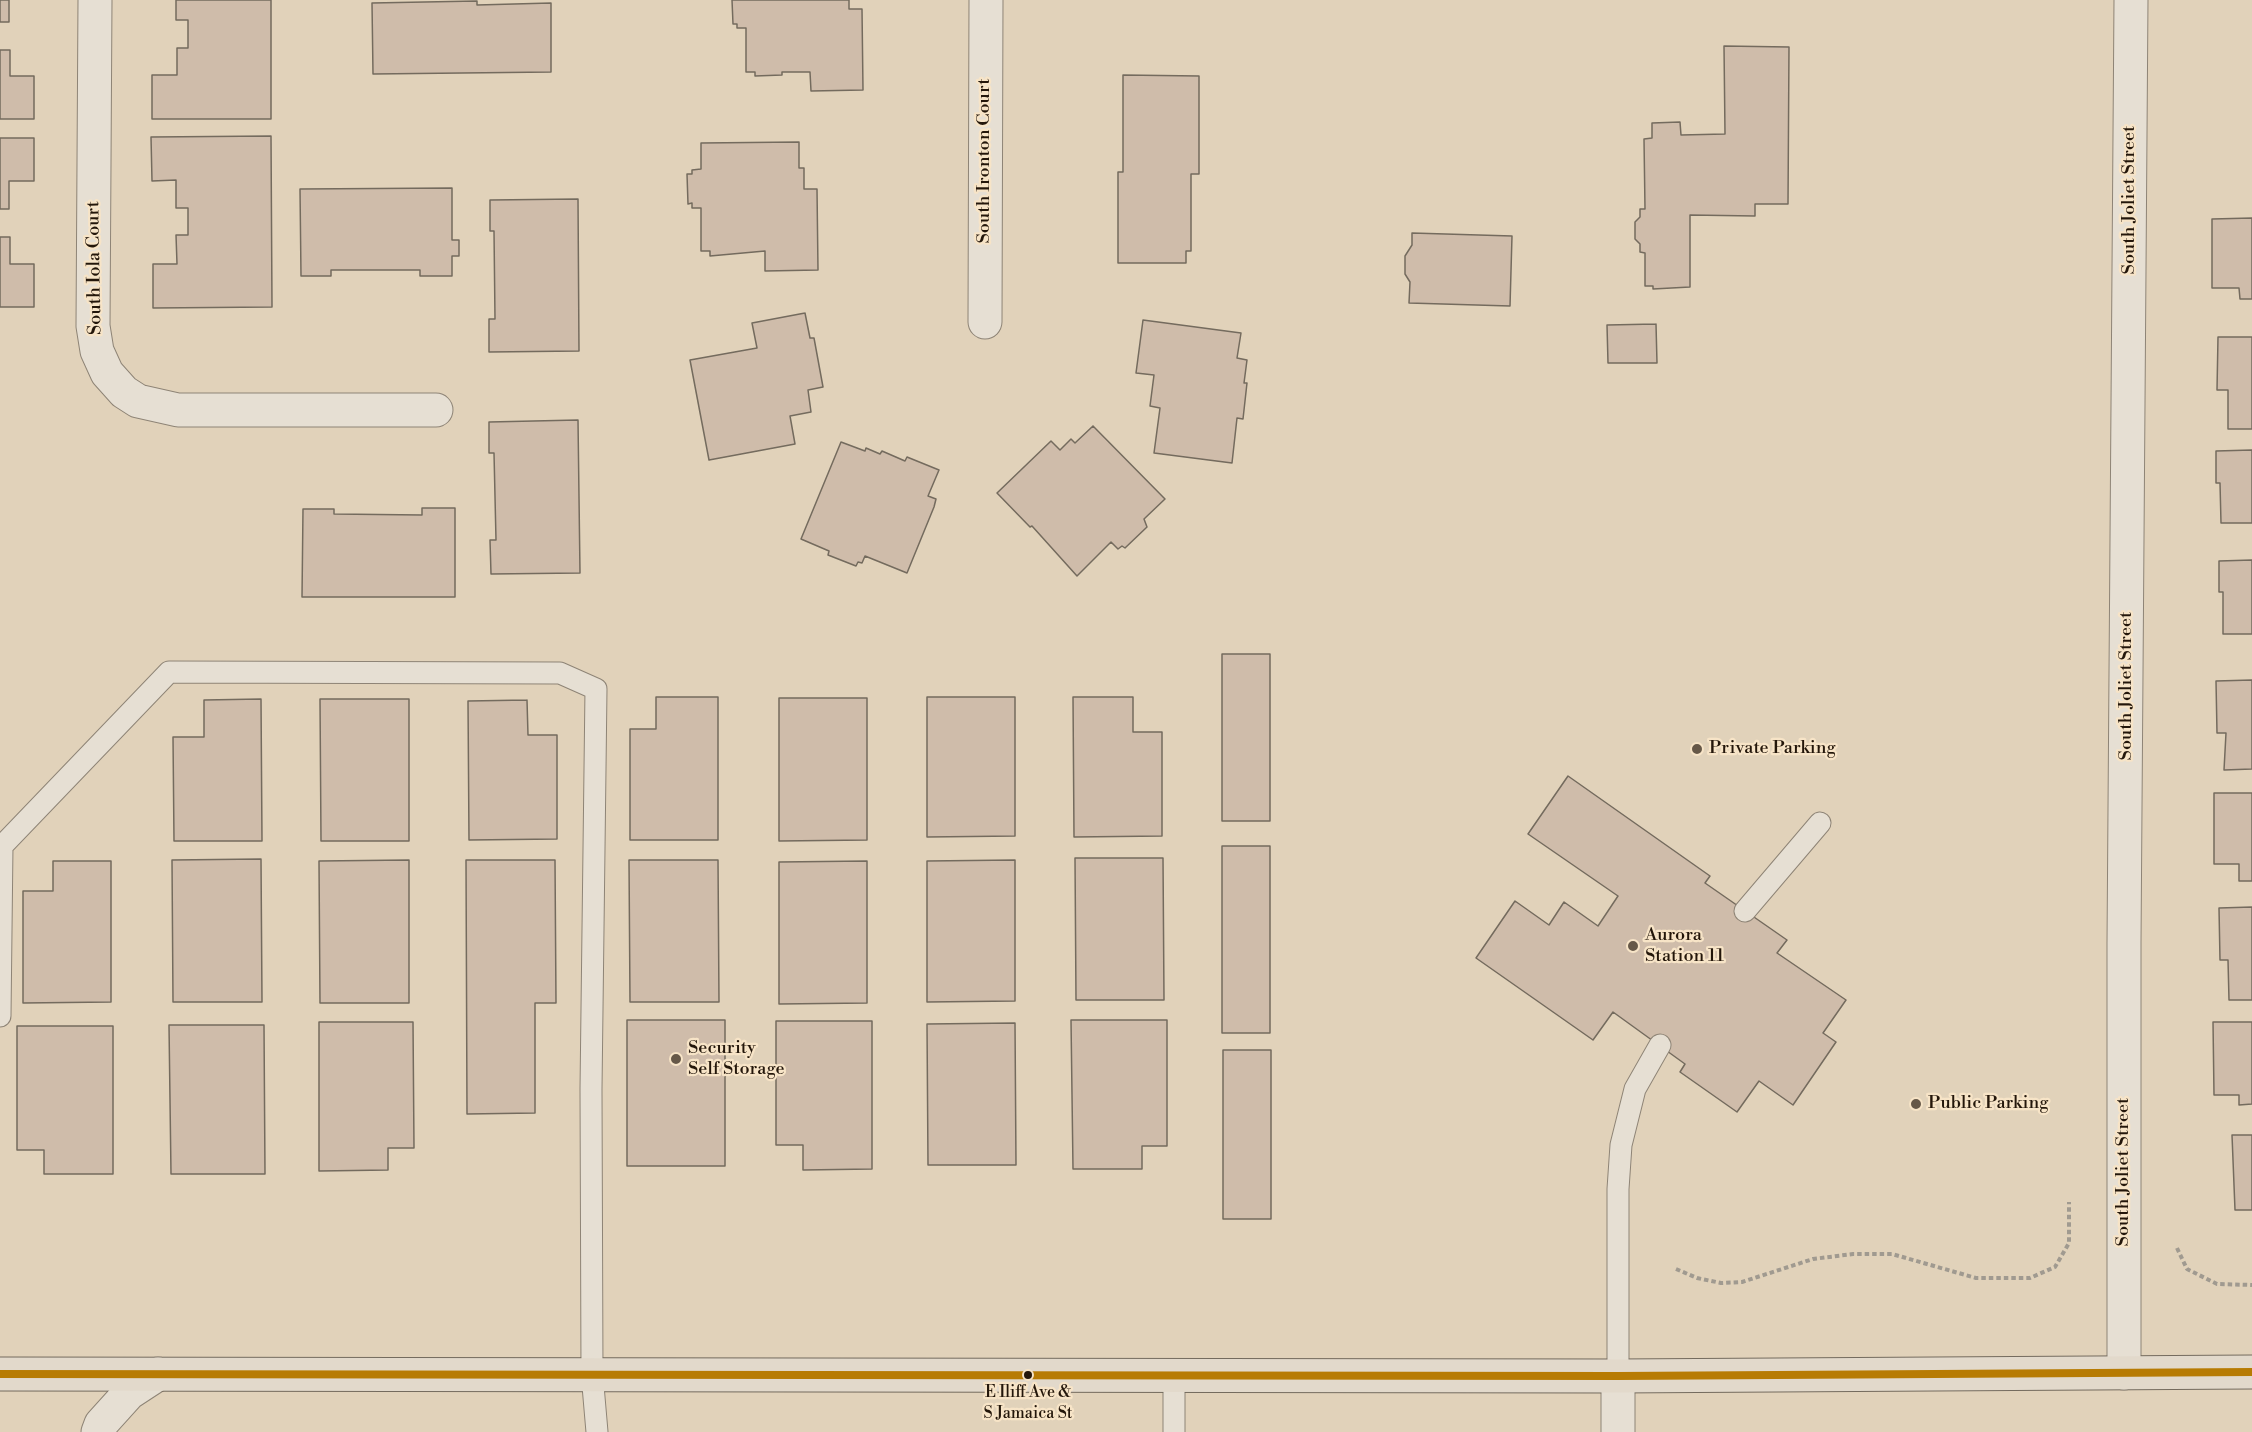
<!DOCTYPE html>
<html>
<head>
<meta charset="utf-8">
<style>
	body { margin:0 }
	canvas { display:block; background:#e1d2ba }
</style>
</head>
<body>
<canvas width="2252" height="1432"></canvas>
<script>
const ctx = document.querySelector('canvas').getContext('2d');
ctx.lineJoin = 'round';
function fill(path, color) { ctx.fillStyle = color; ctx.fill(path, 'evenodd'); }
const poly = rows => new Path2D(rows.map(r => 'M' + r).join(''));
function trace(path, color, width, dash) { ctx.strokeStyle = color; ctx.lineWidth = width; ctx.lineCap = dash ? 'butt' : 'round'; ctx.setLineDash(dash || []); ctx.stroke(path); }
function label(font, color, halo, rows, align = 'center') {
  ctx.font = font + ' "Libre Bodoni",serif'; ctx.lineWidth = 4.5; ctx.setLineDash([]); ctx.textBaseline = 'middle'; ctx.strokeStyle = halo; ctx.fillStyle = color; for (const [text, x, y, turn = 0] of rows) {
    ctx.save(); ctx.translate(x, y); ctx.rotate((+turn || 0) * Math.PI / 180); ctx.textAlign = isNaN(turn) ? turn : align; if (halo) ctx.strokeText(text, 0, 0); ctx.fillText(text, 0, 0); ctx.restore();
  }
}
const building = poly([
	[0,0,9,0,9,22,0,22,0,0],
	[176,0,271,0,271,119,152,119,152,75,177,75,177,48,188,48,188,20,176,20,176,0],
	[732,0,849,0,849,9,862,9,863,90,811,91,810,72,782,72,782,75,755,76,755,72,746,72,746,28,737,28,737,24,733,24,732,0],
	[477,1,477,5,551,3,551,72,373,74,372,3,477,1],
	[1724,46,1789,47,1788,204,1755,204,1755,216,1690,215,1690,287,1653,289,1653,286,1645,286,1645,253,1640,252,1640,244,1635,239,1635,222,1640,217,1640,209,1645,209,1644,139,1652,138,1652,123,1680,122,1681,135,1725,134,1724,46],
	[0,50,10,50,10,76,34,76,34,119,0,119,0,50],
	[1123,75,1199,76,1199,174,1191,174,1191,251,1186,251,1186,263,1118,263,1118,172,1123,172,1123,75],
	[271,136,272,307,153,308,153,264,177,264,176,235,188,235,188,208,176,208,176,180,152,181,151,137,271,136],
	[0,138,34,138,34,181,9,181,9,209,0,209,0,138],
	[799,142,799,168,804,168,804,189,817,189,818,270,765,271,765,251,710,256,710,251,701,251,701,208,692,208,692,203,688,204,687,174,692,174,692,170,701,169,701,143,799,142],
	[452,188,452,240,459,240,459,256,452,256,452,276,420,276,420,270,331,270,331,276,301,276,300,189,452,188],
	[578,199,579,351,489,352,489,319,495,319,494,231,490,231,490,200,578,199],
	[2252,218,2252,299,2240,299,2239,288,2212,288,2212,219,2252,218],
	[1412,233,1512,236,1510,306,1409,303,1410,282,1405,274,1405,256,1412,245,1412,233],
	[0,237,10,237,10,264,34,264,34,307,0,307,0,237],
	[805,313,810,338,814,338,823,387,808,390,811,412,790,416,795,444,709,460,690,360,757,348,752,323,805,313],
	[1143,320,1241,333,1237,358,1247,360,1244,383,1247,383,1243,419,1237,418,1232,463,1154,453,1160,408,1150,406,1154,375,1136,373,1143,320],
	[1656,324,1657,363,1608,363,1607,325,1656,324],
	[2218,337,2252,337,2252,429,2228,429,2228,390,2217,390,2218,337],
	[578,420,580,573,491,574,490,540,496,540,494,453,489,453,489,422,578,420],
	[1093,426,1165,499,1144,519,1147,527,1125,548,1122,546,1118,549,1111,542,1077,576,1032,526,1030,527,997,493,1051,441,1060,450,1071,439,1075,443,1093,426],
	[841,442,865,451,866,448,880,454,882,451,905,461,907,457,939,470,928,496,936,499,934,507,907,573,865,556,862,563,858,562,856,566,828,555,829,551,801,539,841,442],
	[2252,450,2252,523,2221,523,2220,483,2216,483,2216,451,2252,450],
	[422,508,455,508,455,597,302,597,303,509,334,509,334,514,422,515,422,508],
	[2252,560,2252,634,2223,634,2223,592,2219,592,2219,561,2252,560],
	[1222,654,1270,654,1270,821,1222,821,1222,654],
	[2252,680,2252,769,2224,770,2226,733,2217,733,2216,681,2252,680],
	[656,697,718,697,718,840,630,840,630,729,656,729,656,697],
	[927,697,1015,697,1015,836,927,837,927,697],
	[1073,697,1133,697,1133,732,1162,732,1162,836,1074,837,1073,697],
	[779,698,867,698,867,840,779,841,779,698],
	[261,699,262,841,174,841,173,737,204,737,204,700,261,699],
	[320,699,409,699,409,841,321,841,320,699],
	[527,700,528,735,557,735,557,839,469,840,468,701,527,700],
	[1568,776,1710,876,1705,883,1787,940,1777,953,1846,1000,1823,1033,1836,1042,1793,1105,1759,1081,1737,1112,1680,1072,1685,1064,1613,1012,1593,1040,1476,958,1515,901,1549,925,1564,902,1598,926,1618,896,1528,834,1568,776],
	[2214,793,2252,793,2252,881,2239,881,2239,864,2214,864,2214,793],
	[1222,846,1270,846,1270,1033,1222,1033,1222,846],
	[1075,858,1163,858,1164,1000,1076,1000,1075,858],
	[261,859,262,1002,173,1002,172,860,261,859],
	[409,860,409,1003,320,1003,319,861,409,860],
	[466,860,555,860,556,1003,535,1003,535,1113,467,1114,466,860],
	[629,860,718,860,719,1002,630,1002,629,860],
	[1015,860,1015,1001,927,1002,927,861,1015,860],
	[53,861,111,861,111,1002,23,1003,23,891,53,891,53,861],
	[867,861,867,1003,779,1004,779,862,867,861],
	[2252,907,2252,1000,2229,1000,2228,960,2220,960,2219,908,2252,907],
	[627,1020,725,1020,725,1166,627,1166,627,1020],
	[1071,1020,1167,1020,1167,1146,1142,1146,1142,1169,1073,1169,1071,1020],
	[776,1021,872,1021,872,1169,803,1170,803,1145,776,1145,776,1021],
	[319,1022,413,1022,414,1148,388,1148,388,1170,319,1171,319,1022],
	[2213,1022,2252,1022,2252,1104,2239,1105,2239,1095,2214,1095,2213,1022],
	[1015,1023,1016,1165,928,1165,927,1024,1015,1023],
	[169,1025,264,1025,265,1174,171,1174,169,1025],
	[17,1026,113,1026,113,1174,44,1174,44,1150,17,1150,17,1026],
	[1223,1050,1271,1050,1271,1219,1223,1219,1223,1050],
	[2232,1135,2252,1135,2252,1210,2235,1210,2232,1135]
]);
const path = poly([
	[2177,1248,2187,1269,2217,1284,2252,1285],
	[1676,1269,1697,1278,1721,1283,1742,1282,1813,1259,1853,1254,1892,1254,1976,1278,2030,1278,2055,1267,2069,1243,2069,1202]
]);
const lane = poly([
	[1745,911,1820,823],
	[0,1016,2,846,169,672,560,673,596,689,591,1089,592,1374,597,1432],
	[1174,1375,1174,1432],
	[1618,1376,1618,1189,1621,1145,1635,1089,1660,1045]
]);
const street = poly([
	[95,0,93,326,97,351,107,373,124,392,138,401,178,410,436,410],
	[985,322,986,0],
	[2124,1373,2124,942,2131,0],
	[1618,1376,1618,1432],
	[98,1432,101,1424,129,1393,158,1374]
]);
const primary = poly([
	[0,1374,1618,1376,2252,1372]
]);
const bus1 = poly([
	[0,1374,1618,1376,2252,1372]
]);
const markers = [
	[1697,749,6,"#665848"],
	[1633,946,6,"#665848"],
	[676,1059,6,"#665848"],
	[1916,1104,6,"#665848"],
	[1028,1375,5,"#23160a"]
];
const busNames = [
	["E Iliff Ave &",1028,1393],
	["S Jamaica St",1028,1414]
];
const streetNames = [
	["South Ironton Court",985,161,-90],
	["South Joliet Street",2130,200,-90],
	["South Iola Court",95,268,-91],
	["South Joliet Street",2127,686,-90],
	["South Joliet Street",2124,1172,-90]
];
const poiNames = [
	["Private Parking",1709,749],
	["Aurora",1645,936],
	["Station 11",1645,957],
	["Security",688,1049],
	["Self Storage",688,1070],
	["Public Parking",1928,1104]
];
fill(building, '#cfbcaa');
trace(building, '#746b5e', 1.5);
trace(lane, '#8e8476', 23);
trace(street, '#8e8476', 35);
trace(primary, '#746b5e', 35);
trace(path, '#a09a90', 4, [4.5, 3]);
trace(lane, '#e6dfd3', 21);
trace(street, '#e6dfd3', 33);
trace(primary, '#e2d9cb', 33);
trace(bus1, '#b77b03', 8);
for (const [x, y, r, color] of markers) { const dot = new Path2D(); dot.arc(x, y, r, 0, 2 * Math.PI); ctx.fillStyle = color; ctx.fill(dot); trace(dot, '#f7e4c7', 2); }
label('16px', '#23160a', '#f7e4c7', busNames);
label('18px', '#23160a', '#f7e4c7', streetNames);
label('18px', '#23160a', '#f7e4c7', poiNames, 'left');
</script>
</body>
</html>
